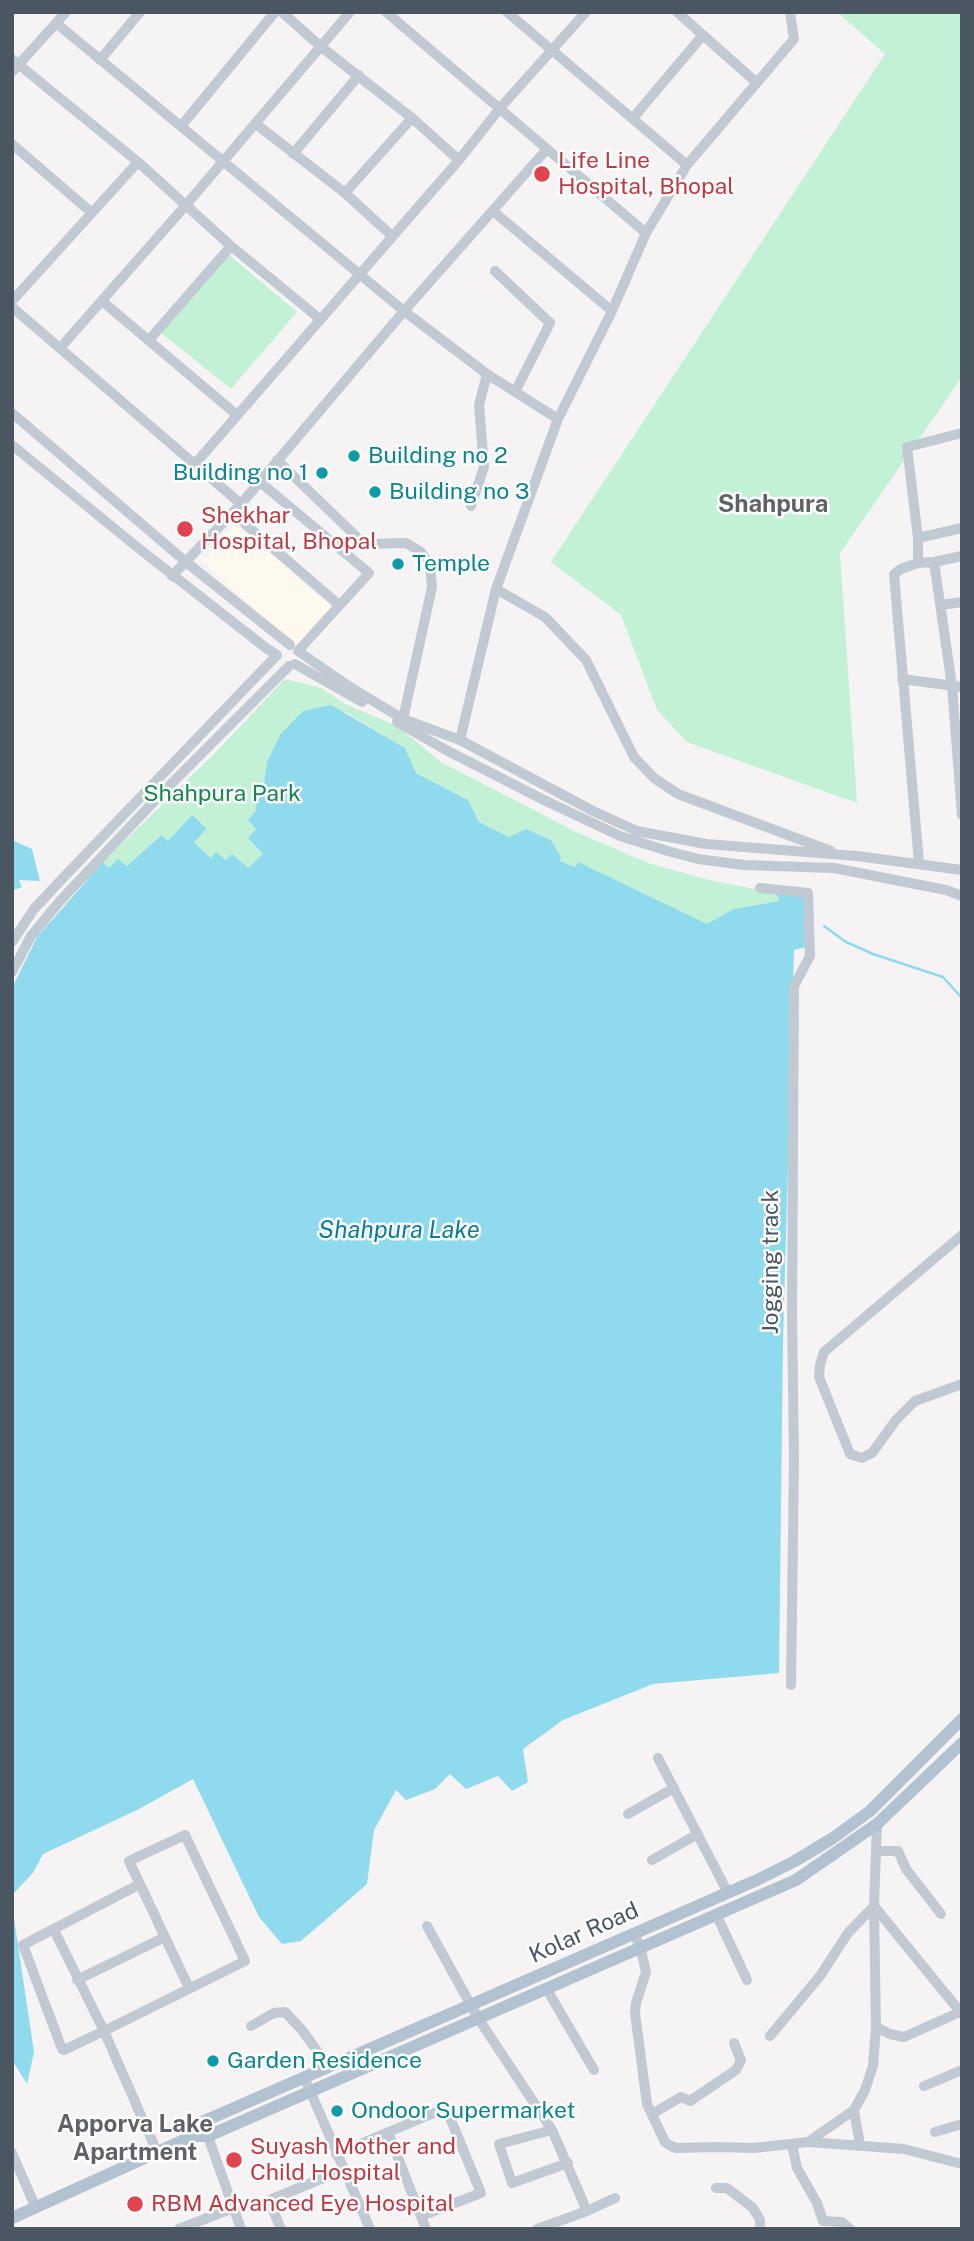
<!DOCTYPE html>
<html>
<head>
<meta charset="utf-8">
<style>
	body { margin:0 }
	#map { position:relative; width:974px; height:2241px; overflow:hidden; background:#f5f3f3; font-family:"Public Sans",sans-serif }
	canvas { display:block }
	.frame { position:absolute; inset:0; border:14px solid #4a5661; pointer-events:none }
</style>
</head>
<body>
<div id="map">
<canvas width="974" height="2241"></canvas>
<div class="frame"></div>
</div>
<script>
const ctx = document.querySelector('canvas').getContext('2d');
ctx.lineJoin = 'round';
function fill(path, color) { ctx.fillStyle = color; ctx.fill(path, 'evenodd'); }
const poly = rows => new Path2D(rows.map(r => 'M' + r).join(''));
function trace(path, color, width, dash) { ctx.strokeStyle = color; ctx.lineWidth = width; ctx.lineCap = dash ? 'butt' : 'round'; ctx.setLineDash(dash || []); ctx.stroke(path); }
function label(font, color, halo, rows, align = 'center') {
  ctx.font = font + ' "Public Sans",sans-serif'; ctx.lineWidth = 5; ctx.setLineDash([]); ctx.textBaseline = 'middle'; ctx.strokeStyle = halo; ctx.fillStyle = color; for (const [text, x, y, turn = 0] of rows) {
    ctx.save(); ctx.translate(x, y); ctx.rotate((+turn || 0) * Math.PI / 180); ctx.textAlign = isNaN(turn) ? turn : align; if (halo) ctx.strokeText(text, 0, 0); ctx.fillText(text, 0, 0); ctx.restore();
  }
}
const commercial = poly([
	[235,524,341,615,302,653,203,562]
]);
const green = poly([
	[837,12,962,12,962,377,840,553,857,803,687,742,657,710,621,615,551,562,885,54],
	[229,255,297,312,231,389,159,331],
	[285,679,321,688,345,704,397,726,441,762,576,832,648,863,713,881,776,893,779,901,734,909,707,925,577,862,575,868,559,860,561,857,551,840,526,829,509,837,479,822,468,800,416,773,405,748,345,712,267,762,263,790,256,799,257,829,248,838,263,854,247,869,211,858,194,841,207,829,168,842,160,835,127,866,109,868,103,862,214,754]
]);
const water = poly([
	[331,705,405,748,416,773,468,800,479,822,509,837,526,829,551,840,561,857,560,861,575,867,578,862,707,924,734,909,779,901,776,893,805,896,807,947,794,950,783,1342,779,1673,653,1684,563,1720,523,1749,528,1782,512,1791,498,1776,466,1789,450,1774,435,1789,406,1800,396,1790,374,1830,367,1884,301,1941,282,1944,259,1917,193,1779,139,1809,43,1854,33,1873,12,1895,12,988,37,937,103,862,109,868,118,859,127,866,161,835,168,841,192,815,207,829,194,842,211,858,216,852,226,860,232,854,248,868,263,854,248,838,256,829,248,820,256,811,256,799,263,790,267,762,280,735,303,711],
	[12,840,32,849,40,881,19,880,22,887,14,890,12,904],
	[12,1905,34,2052,27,2084,12,2060]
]);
const stream = poly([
	[824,926,846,942,873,954,943,977,962,998]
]);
const minor = poly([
	[282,12,320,46,412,118,459,160],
	[386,12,646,233],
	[507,12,687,165],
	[677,12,757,83],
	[56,23,404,311,487,374,558,419],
	[12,59,138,162,231,246,320,319],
	[100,60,140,12],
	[12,72,66,12],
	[633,118,703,35],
	[256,124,345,193,392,236],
	[182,125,275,12],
	[12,144,92,213],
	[293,154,359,75],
	[345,193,412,118],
	[493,211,612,311],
	[495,271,550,323,515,392],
	[12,301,138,162],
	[102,301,237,415],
	[12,307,241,504],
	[149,340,231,246],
	[61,347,186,205,350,12],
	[12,413,186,562,290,645],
	[12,445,137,547,266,648,277,655,61,880,34,909,12,942],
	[277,460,364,544,406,543,421,552,430,565,432,587,403,719],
	[195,464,459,160,500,108,586,12],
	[260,482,369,573,298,651,350,687,403,719,460,740,593,811,637,831,706,844,857,856,962,870],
	[471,506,484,467,479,405,487,374],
	[245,524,338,604],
	[918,538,962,528],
	[934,562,952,686,962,815],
	[918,563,918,538,907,447,962,433],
	[172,576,241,504,404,311,547,149],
	[496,589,545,617,586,660,634,757,654,778,678,794,831,851],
	[941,605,962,602],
	[295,664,362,702],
	[902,679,962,687],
	[397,722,446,750,546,801,620,836,671,852,698,859,744,865,834,868,946,890,962,896],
	[460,740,496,589,558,419,612,311,646,233,687,165,794,39,790,12],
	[919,863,894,574,901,569,918,563,934,562,962,556],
	[760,888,808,893,810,956,794,986,792,1313,794,1461,791,1685],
	[12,972,31,936,60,901,160,795,289,666],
	[962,1235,824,1352,820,1365,819,1377,850,1454,862,1458,872,1453,896,1420,915,1401,962,1384],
	[658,1758,728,1893],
	[628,1814,674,1788],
	[876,1851,898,1851,906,1869,941,1914],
	[652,1860,698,1834],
	[140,1884,23,1945,62,2049,64,2050,104,2031,245,1961,185,1835,129,1861,189,1988],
	[716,1914,747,1980],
	[427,1926,478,2018,552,2130,587,2211],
	[54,1930,104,2031,157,2152],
	[634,1934,640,1946,646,1972,636,2003,635,2013,647,2104,665,2142,671,2146,676,2148,717,2147,754,2148,808,2142,904,2149,962,2164],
	[77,1980,165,1937],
	[546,1988,594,2070],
	[251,2026,274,2013,285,2012,302,2030,328,2066],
	[876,2027,890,2034,904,2037,960,2012],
	[770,2036,820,1976,848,1933,874,1906,962,2014],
	[304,2077,370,2229],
	[924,2086,962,2070],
	[652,2114,681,2097,690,2101,736,2070,741,2060,734,2043],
	[552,2130,499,2144,512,2183,568,2163],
	[206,2131,241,2229],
	[388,2132,426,2229],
	[935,2132,962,2124],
	[808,2142,854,2110],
	[792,2144,797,2168,817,2203,823,2221,842,2222,850,2229],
	[860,2145,854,2110,865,2090,873,2066,876,2027,874,1906,877,1824],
	[12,2153,35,2206],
	[336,2154,446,2108,481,2193,421,2216],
	[716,2188,727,2188,753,2208,760,2220,760,2229],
	[179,2229,233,2208],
	[281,2229,270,2203,272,2199,343,2170],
	[537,2229,587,2211,615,2198]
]);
const major = poly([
	[193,2136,202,2122,757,1880,795,1861,833,1838,870,1811,962,1719],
	[12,2218,193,2136,208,2136,796,1880,877,1824,962,1743]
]);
const markers = [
	[542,174,9,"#e0444e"],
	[354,456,7,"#0f9aa8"],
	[322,473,7,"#0f9aa8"],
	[375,492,7,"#0f9aa8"],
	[185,529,9,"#e0444e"],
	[398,564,7,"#0f9aa8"],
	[213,2061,7,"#0f9aa8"],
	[337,2111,7,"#0f9aa8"],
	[234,2160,9,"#e0444e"],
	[135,2204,9,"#e0444e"]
];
const healthNames = [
	["Life Line",558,161],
	["Hospital, Bhopal",558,187],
	["Shekhar",201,516],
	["Hospital, Bhopal",201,542],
	["Suyash Mother and",250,2147],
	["Child Hospital",250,2173],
	["RBM Advanced Eye Hospital",151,2204]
];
const cultureNames = [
	["Building no 2",368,456],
	["Building no 1",308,473,"right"],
	["Building no 3",389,492],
	["Temple",412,564],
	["Garden Residence",227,2061],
	["Ondoor Supermarket",351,2111]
];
const parkNames = [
	["Shahpura Park",222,794]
];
const streetNames = [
	["Jogging track",771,1262,-90],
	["Kolar Road",584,1933,-24]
];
const neighbourhoodNames = [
	["Shahpura",773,505],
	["Apporva Lake",135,2125],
	["Apartment",135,2153]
];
const waterNames = [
	["Shahpura Lake",399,1231]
];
fill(commercial, '#fdf9ef');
fill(green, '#c3f1d5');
fill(water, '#90daee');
trace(stream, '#90daee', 2.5);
trace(minor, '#c1cad2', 10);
trace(major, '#b3c2d1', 12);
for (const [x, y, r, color] of markers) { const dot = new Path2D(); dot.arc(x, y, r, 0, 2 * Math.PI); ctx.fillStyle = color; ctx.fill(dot); trace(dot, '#fff', 2.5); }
label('23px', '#be3a42', '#fff', healthNames, 'left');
label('23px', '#0d838f', '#fff', cultureNames, 'left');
label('23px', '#17864f', '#fff', parkNames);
label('23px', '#4a5661', '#fff', streetNames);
label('bold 24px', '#5f6368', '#fff', neighbourhoodNames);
label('italic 24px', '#0c7c9b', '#fff', waterNames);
</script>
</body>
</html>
